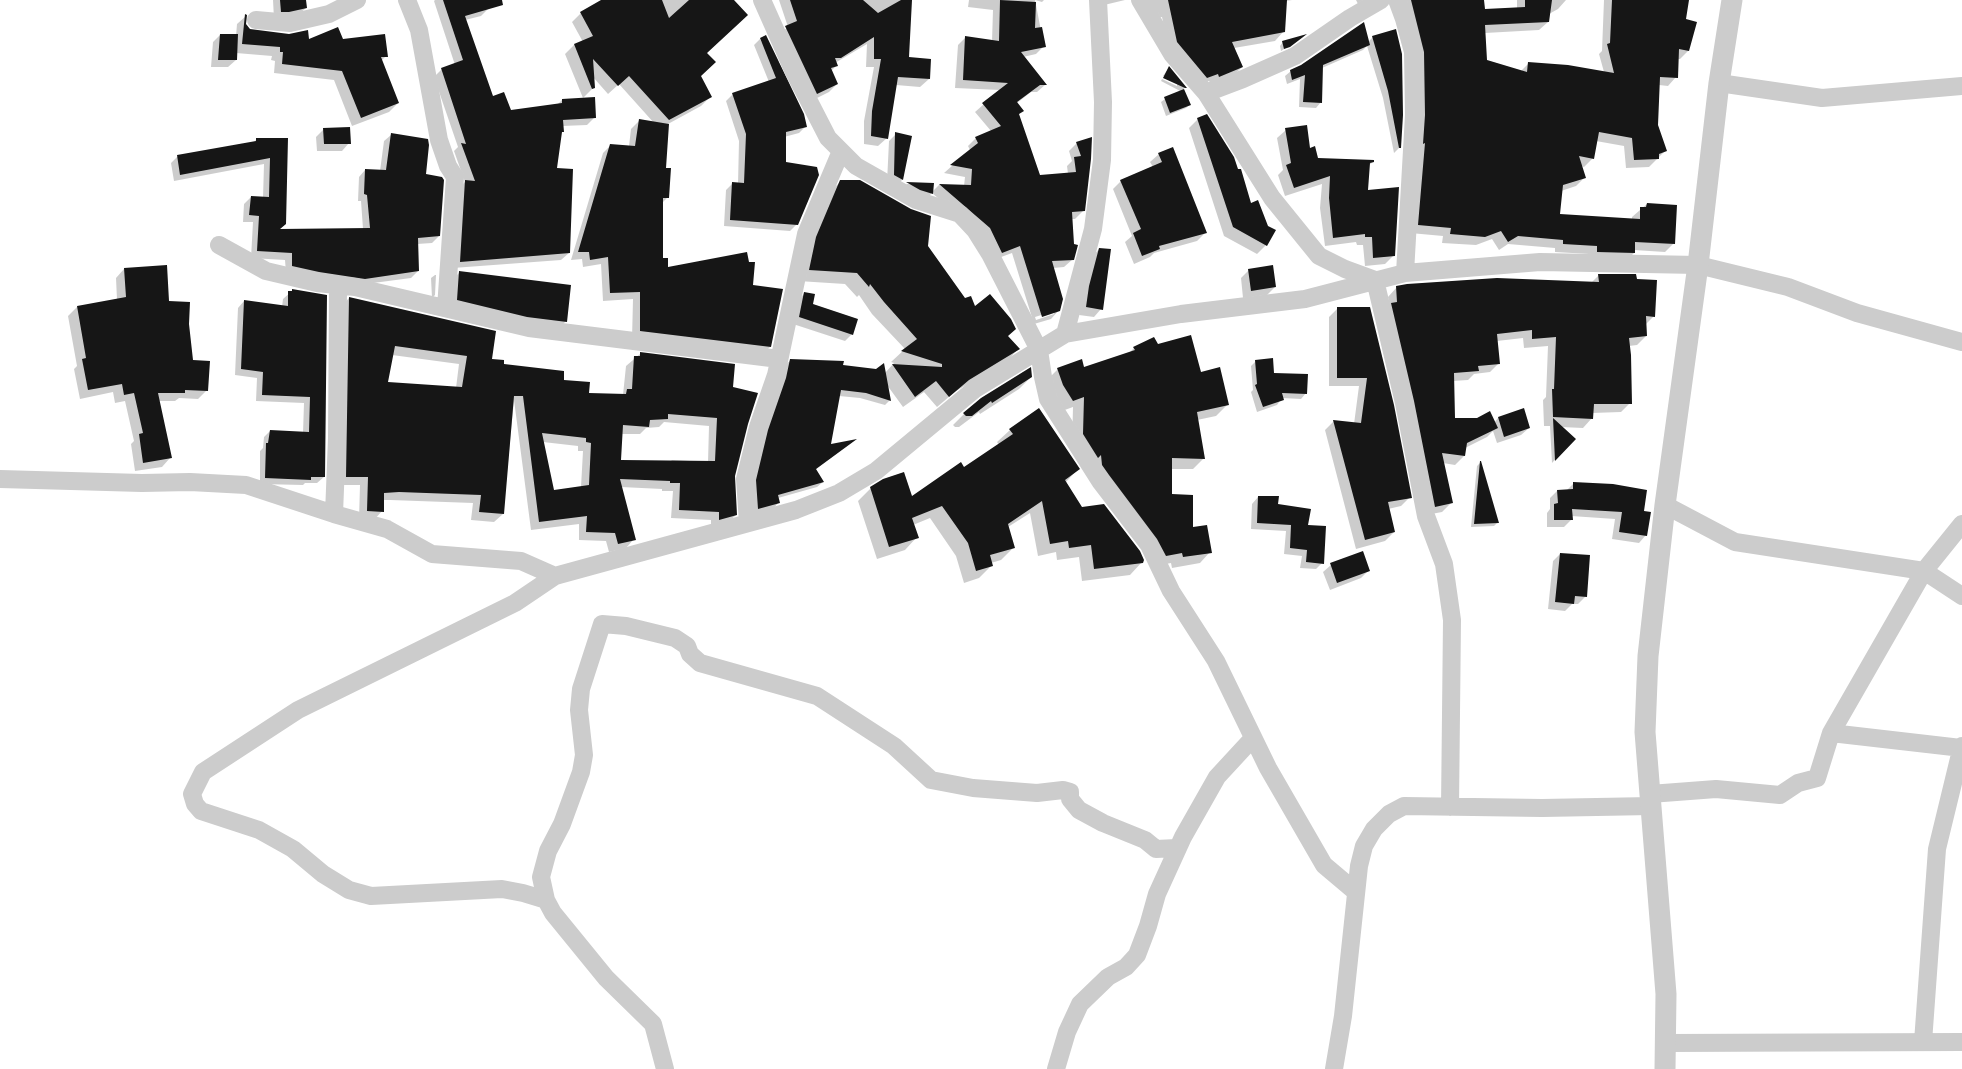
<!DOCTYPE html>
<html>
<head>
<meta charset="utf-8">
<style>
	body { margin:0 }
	canvas { display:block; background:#fff }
</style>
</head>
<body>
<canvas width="1962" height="1069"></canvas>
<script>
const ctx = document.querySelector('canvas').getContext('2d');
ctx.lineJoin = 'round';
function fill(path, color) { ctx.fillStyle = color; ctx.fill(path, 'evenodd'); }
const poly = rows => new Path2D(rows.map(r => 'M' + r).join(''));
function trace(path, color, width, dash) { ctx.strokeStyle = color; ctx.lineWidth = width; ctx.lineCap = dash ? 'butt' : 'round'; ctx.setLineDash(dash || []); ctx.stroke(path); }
const shadow = poly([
	[273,0,305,0,306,8,298,15,274,19],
	[435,0,486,0,489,8,481,16,465,20,492,98,510,111,557,105,562,100,595,117,587,125,562,126,560,133,555,169,569,253,561,260,453,268,459,188,465,182,454,151,458,147,434,77,442,69,455,65,434,1],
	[604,0,732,0,706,53,700,76,710,97,701,106,668,124,665,169,667,198,662,203,662,260,667,269,752,286,770,347,762,355,632,339,633,299,603,301,601,264,583,267,582,259,571,260,603,153,611,145,629,146,631,129,639,121,654,123,619,84,608,94,593,77,593,88,583,98,565,54,574,45,583,42,572,22,581,13],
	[779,0,909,0,908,58,930,60,929,79,920,87,896,85,887,138,878,146,864,144,864,121,874,67,866,67,867,44,835,63,836,66,831,71,837,84,829,92,809,102,778,36,788,27],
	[969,0,1044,0,1042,2,1035,0,1044,46,1036,54,1023,57,1045,85,1037,92,1031,92,1017,103,1018,115,1040,176,1068,174,1067,166,1072,161,1069,151,1077,143,1090,138,1083,211,1075,219,1071,219,1073,259,1064,267,1053,268,1059,310,1051,319,1034,324,1012,253,993,260,983,236,932,193,924,201,900,190,907,184,932,185,931,193,939,185,964,186,965,177,944,173,970,150,968,146,976,138,991,131,975,112,1000,90,955,88,958,45,966,37,992,41,993,10,968,7],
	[1054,311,1054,314,1036,320,1035,317],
	[1098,0,1125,0,1100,6],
	[1137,0,1292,0,1286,1,1283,32,1275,41,1234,48,1242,67,1233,76,1211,84,1209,81,1198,86,1169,51,1162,17,1151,20],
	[1356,0,1364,0,1358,4],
	[1397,0,1483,0,1483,10,1517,8,1517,0,1566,0,1558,9,1549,14,1548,22,1539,30,1485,33,1486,60,1521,71,1529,63,1604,72,1599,54,1602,51,1604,0,1688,0,1685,20,1688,51,1680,59,1677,59,1676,77,1668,86,1659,85,1657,125,1666,150,1649,167,1626,168,1624,146,1596,141,1593,158,1584,167,1581,166,1585,177,1576,186,1561,191,1559,215,1632,220,1632,217,1647,204,1674,243,1665,252,1634,250,1634,253,1626,261,1589,254,1555,252,1555,248,1508,244,1499,250,1492,239,1476,245,1442,243,1443,236,1410,233,1417,124],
	[246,16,245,24,250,30,308,41,342,40,386,56,381,61,398,103,389,112,352,126,334,80,274,73,275,61,271,60,272,56,236,53,236,60,228,67,211,67,213,42,220,35,236,36,237,24],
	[1395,31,1400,147,1394,153,1383,98,1367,46,1363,50,1322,68,1321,102,1316,108,1299,107,1300,79,1287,84,1285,76,1291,71,1368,42,1373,37],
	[1303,37,1281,51,1280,46,1283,42],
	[760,39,806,126,799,133,784,137,784,163,797,224,790,231,724,226,726,190,732,184,738,184,739,141,726,101,733,94,769,82,754,45],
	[1169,68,1185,87,1183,90,1189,105,1186,108,1166,116,1161,102,1165,99,1182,92,1161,81,1162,79,1177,86,1177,83,1163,76],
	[1198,119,1250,205,1266,245,1257,254,1224,236,1189,128],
	[324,129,349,143,342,151,317,151,316,137],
	[1286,130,1309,149,1318,159,1373,162,1369,165,1367,191,1394,255,1385,264,1365,266,1363,245,1357,245,1356,242,1325,246,1320,208,1322,184,1285,196,1278,175,1283,170,1277,138],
	[896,134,911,137,902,180,895,187,887,182,889,141],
	[391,135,424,176,439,236,432,243,417,244,418,271,411,278,358,285,286,273,285,260,251,258,253,222,243,222,244,204,251,197,263,198,264,164,174,181,171,163,177,157,253,143,257,139,287,140,285,224,278,231,363,229,361,201,358,201,359,177,365,170,380,171,384,141],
	[1159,154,1206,232,1197,241,1154,253,1150,257,1134,264,1125,242,1132,236,1113,189,1121,181,1153,167,1150,162],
	[841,181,927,247,965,299,1007,337,1018,349,1007,361,956,391,937,407,924,392,903,407,887,385,890,400,885,405,860,398,839,396,829,446,853,441,815,470,823,482,817,487,778,498,778,503,773,509,753,514,751,486,763,437,785,365,791,360,885,373,894,363,891,362,905,349,872,314,859,295,857,297,845,284,798,281,829,193],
	[1099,249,1101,309,1094,317,1079,315,1082,295,1092,257],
	[124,269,168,302,188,324,192,362,207,390,198,399,179,398,175,401,159,401,170,458,162,467,135,471,131,444,134,441,125,401,115,403,113,392,80,399,74,369,77,366,68,316,77,307,117,300,116,278],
	[1249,270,1275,287,1267,295,1243,298,1241,278],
	[460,272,566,321,559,328,451,307,453,279],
	[435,275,436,275,435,295,432,298,431,278],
	[1599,275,1654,316,1645,325,1646,336,1637,345,1629,346,1630,403,1621,412,1592,413,1592,418,1583,428,1561,427,1574,439,1552,463,1550,426,1544,426,1543,400,1546,397,1548,346,1524,348,1523,338,1497,341,1499,363,1490,372,1474,374,1468,380,1453,381,1454,419,1494,423,1498,418,1529,428,1521,435,1497,443,1493,431,1487,437,1465,448,1464,456,1455,465,1443,463,1451,503,1442,512,1426,515,1388,297,1397,287,1591,283],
	[293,290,324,477,317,483,305,483,303,485,260,484,260,451,263,448,264,437,270,431,303,433,304,403,256,401,257,378,235,375,238,308,244,301,282,307,283,299],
	[805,293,812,305,852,334,845,341,793,324,798,300],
	[349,298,495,332,491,360,502,366,563,381,588,394,623,395,626,366,640,354,731,388,746,424,733,476,736,515,727,523,711,528,711,520,671,518,673,491,662,491,662,489,621,487,634,539,626,548,609,552,606,541,579,540,579,524,531,530,514,400,503,514,494,522,471,520,473,503,390,500,383,500,382,511,374,520,359,519,360,485,338,485,341,307],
	[392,355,459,364,456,388,386,383],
	[664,422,709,426,708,462,672,460,669,463,620,461,621,434,640,434,646,428,659,427],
	[543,442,578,446,578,451,583,451,581,487,553,491],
	[1338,308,1369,308,1410,497,1401,506,1388,509,1394,532,1385,541,1356,549,1325,430,1334,421,1354,424,1359,386,1329,386,1329,317],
	[1154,338,1157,345,1201,373,1227,405,1216,416,1197,420,1204,458,1193,469,1171,469,1170,495,1191,529,1210,552,1200,563,1172,568,1171,563,1155,566,1072,445,1073,407,1062,411,1047,380,1058,369,1083,369,1129,353,1134,348],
	[1256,361,1273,374,1306,393,1301,399,1282,398,1277,405,1257,412,1251,392,1253,390,1251,366],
	[1031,377,1019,389,980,414,979,412,959,427,955,427,953,425,964,414],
	[1010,430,1078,469,1066,482,1081,509,1142,562,1130,575,1082,581,1079,557,1057,560,1056,552,1038,556,1030,513,1008,527,1013,548,1001,560,991,563,991,566,979,578,964,583,956,556,930,518,913,525,917,537,905,550,877,559,858,501,871,488,911,498,963,468,999,445,997,442],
	[1480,463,1497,523,1494,526,1471,527,1477,466],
	[1574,483,1643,512,1646,535,1639,543,1612,539,1615,519,1571,516,1572,519,1564,527,1547,527,1547,513,1550,509,1550,498,1557,491,1567,490],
	[1258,497,1277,505,1307,526,1322,563,1316,569,1300,568,1302,556,1284,554,1286,531,1251,529,1252,504],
	[1560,554,1585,597,1578,604,1572,604,1565,611,1548,609,1553,561],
	[1331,565,1369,570,1361,578,1330,590,1323,572]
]);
const building = poly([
	[280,0,306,0,307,8,289,12,281,12],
	[443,0,502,0,503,5,465,16,493,96,504,92,511,110,562,103,562,99,595,97,596,118,563,120,564,132,562,132,557,168,573,169,570,253,460,262,465,180,475,181,461,143,466,144,441,68,463,60],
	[601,0,662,0,669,18,689,0,734,0,748,15,707,53,716,62,701,76,712,97,669,120,629,76,618,86,593,59,595,88,592,89,574,44,593,36,580,12],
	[790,0,863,0,878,13,901,0,912,0,909,57,931,59,930,79,898,77,888,139,871,136,872,111,881,59,874,59,874,37,841,58,835,58,838,66,831,68,838,84,817,94,785,26,797,21],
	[1000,0,1036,2,1035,28,1042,27,1046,47,1021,52,1047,85,1040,85,1017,102,1024,111,1019,114,1040,175,1076,172,1074,157,1081,156,1076,142,1092,137,1091,159,1085,211,1072,212,1074,244,1078,245,1074,260,1052,261,1063,299,1060,311,1042,317,1020,246,1002,253,990,228,939,184,971,185,972,169,950,165,978,143,975,137,1001,126,982,103,1008,83,963,80,965,36,999,41],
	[1168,0,1287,0,1285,32,1232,42,1243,67,1219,77,1218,74,1207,78,1177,42],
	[1411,0,1484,0,1485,9,1525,7,1525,0,1552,0,1549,22,1485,25,1487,60,1527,72,1528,62,1568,65,1614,73,1607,44,1610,43,1612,0,1689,0,1686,19,1697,22,1689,51,1679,49,1678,78,1660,77,1658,125,1667,151,1659,154,1659,159,1634,160,1632,138,1599,132,1594,159,1579,156,1586,178,1563,185,1560,214,1640,219,1640,207,1646,207,1647,203,1677,205,1675,244,1635,242,1635,253,1597,252,1597,246,1563,244,1563,240,1518,236,1508,242,1501,231,1485,237,1450,234,1451,228,1418,225,1425,143,1423,144,1425,115,1424,52],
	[245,14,247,15,246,24,250,29,289,34,308,30,309,39,338,27,343,39,385,34,388,57,381,57,399,103,361,118,342,71,282,64,283,52,280,52,280,47,242,44],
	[1364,22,1370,45,1323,65,1322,103,1303,102,1305,75,1292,80,1290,70,1301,65],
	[1396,29,1402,54,1403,115,1401,148,1399,148,1388,91,1372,36],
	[220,34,238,34,237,60,218,60],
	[1307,34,1290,47,1284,49,1282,41],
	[766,35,804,114,807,127,786,132,786,162,817,167,819,175,798,225,730,220,732,182,744,183,746,134,732,93,776,78,760,38],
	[1169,66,1187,88,1185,88,1163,78],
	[1184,89,1191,105,1170,113,1164,97],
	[1207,114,1234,157,1238,169,1241,169,1251,203,1258,200,1268,226,1276,230,1267,246,1233,227,1197,118],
	[639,119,669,124,666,168,671,168,669,198,663,198,663,258,668,258,668,267,747,252,749,262,755,262,753,285,783,289,771,347,640,331,640,292,610,293,608,257,590,260,589,252,578,252,610,144,635,146],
	[1307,125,1310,148,1315,146,1318,158,1374,160,1374,162,1370,163,1368,190,1399,187,1395,256,1373,258,1372,237,1365,237,1365,234,1333,238,1329,198,1330,176,1294,188,1286,165,1291,163,1285,128],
	[350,127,351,144,324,144,323,128],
	[895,132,912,136,903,180,894,175],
	[391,133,428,139,429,145,426,174,442,177,444,180,440,236,418,238,419,271,365,279,319,272,292,266,292,253,257,251,259,216,249,215,251,196,269,197,270,158,180,175,177,155,256,141,256,138,288,138,286,224,280,229,370,228,367,195,364,194,365,169,386,170],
	[1173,147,1207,233,1159,246,1160,249,1142,256,1133,233,1141,229,1120,180,1162,162,1158,153],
	[840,180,860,180,911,209,931,216,928,246,965,298,971,296,975,306,990,294,1011,319,1016,329,1008,336,1020,349,969,380,949,397,936,381,915,397,892,364,942,367,942,364,901,351,917,339,884,302,870,284,869,287,857,273,809,270,816,237],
	[906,182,934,183,933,194,920,190],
	[1099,248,1111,249,1103,310,1086,307,1089,286],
	[167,265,169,301,190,302,189,324,193,360,210,361,208,391,185,390,185,393,158,393,172,458,143,463,139,434,143,433,134,393,124,395,122,384,88,390,82,359,86,358,77,306,126,297,124,268],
	[1273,265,1276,287,1251,291,1248,269],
	[459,271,571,285,567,322,527,317,457,300],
	[1598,274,1636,274,1637,279,1657,280,1655,317,1646,316,1647,336,1629,338,1631,355,1632,404,1594,404,1593,419,1553,417,1552,389,1554,389,1556,337,1532,339,1532,330,1497,334,1500,364,1478,366,1479,371,1454,373,1455,418,1477,418,1490,411,1498,428,1467,443,1465,456,1442,453,1453,503,1435,507,1414,401,1391,303,1397,302,1396,286,1407,284,1497,278,1599,282],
	[292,289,327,295,325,477,311,477,311,480,265,478,266,443,268,443,270,430,309,432,310,397,262,395,263,372,241,369,244,300,288,306,288,291,292,291],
	[804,292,815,294,813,304,858,319,853,335,799,317],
	[349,297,496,331,492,359,504,360,504,364,564,371,564,380,590,382,589,393,626,394,627,389,632,389,634,356,640,356,640,352,735,364,733,387,758,393,748,424,735,476,737,515,719,520,719,512,679,510,680,483,670,483,670,481,620,479,636,540,618,544,615,533,586,532,587,516,539,522,523,396,514,396,504,514,479,512,481,495,399,492,384,493,384,512,367,511,368,477,346,477],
	[395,346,467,356,462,387,388,382],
	[668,414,717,418,715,461,621,460,623,425,649,427,650,420,668,419],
	[542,433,586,438,586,442,591,443,589,485,554,490],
	[1337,307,1370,307,1394,405,1412,498,1388,502,1395,532,1365,540,1333,420,1361,423,1367,378,1337,378],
	[1191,335,1201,372,1220,367,1229,405,1197,412,1205,459,1172,458,1172,494,1193,495,1193,527,1207,525,1212,553,1183,557,1182,553,1166,556,1157,539,1109,475,1102,465,1101,455,1098,458,1083,434,1084,397,1073,401,1063,385,1057,368,1082,359,1084,367,1135,350,1133,347,1154,337,1158,344],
	[1273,358,1274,373,1308,374,1307,394,1282,393,1284,400,1263,407,1255,385,1257,384,1255,360],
	[790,359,844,361,843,365,876,369,884,363,891,401,866,393,841,390,831,444,857,439,816,469,824,482,778,495,780,503,758,509,756,480,768,430,786,378],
	[1031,367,1032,377,992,403,991,401,972,416,966,416,963,413,981,398],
	[1039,408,1080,469,1065,480,1082,507,1104,504,1140,551,1144,560,1143,563,1094,569,1091,545,1069,548,1068,541,1050,544,1042,501,1008,524,1015,548,990,555,993,566,976,571,968,543,942,506,912,518,919,538,889,547,870,487,883,479,904,472,912,496,961,462,964,467,1013,434,1009,429],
	[1524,408,1530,428,1504,437,1498,417],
	[1553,418,1576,439,1555,461],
	[1480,461,1481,461,1499,523,1474,524],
	[1573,482,1613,484,1647,490,1644,511,1651,512,1647,536,1619,532,1622,512,1572,509,1573,520,1554,520,1554,504,1558,503,1557,490,1573,489],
	[1258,496,1279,496,1278,504,1311,509,1308,525,1326,526,1324,564,1306,562,1307,550,1290,548,1291,525,1257,523],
	[1363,551,1370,571,1337,583,1330,563],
	[1560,553,1590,555,1587,597,1575,596,1574,604,1555,602]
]);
const minor = poly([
	[407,0,419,30,439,140,448,166,455,177,446,308],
	[762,0,794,72,828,138,856,166,916,200,960,214,975,230,990,254,1039,350,1043,377,1048,399,1100,481,1149,545,1171,591,1216,661,1268,768,1324,865,1356,892],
	[1140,0,1172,54,1206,93,1272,198,1319,256,1345,269,1375,280],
	[1397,0,1404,19,1413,52,1414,115,1405,273],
	[256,20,290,23,329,14,357,0],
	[1719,83,1822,98,1962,86],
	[1206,93,1243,79,1295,56,1350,18,1381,0],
	[219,245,266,271,317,283,355,287,529,328,779,359],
	[1375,280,1404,403,1426,516,1444,564,1452,620,1450,807],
	[1065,334,1093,229,1102,160,1103,102,1098,0],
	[0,479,142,483,190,482,246,485,334,514,387,529,432,554,521,561,555,576],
	[1665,505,1735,542,1924,571,1962,596],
	[334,514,337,438,338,286],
	[748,523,745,479,758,427,776,375,806,234,841,151],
	[1831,733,1962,748],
	[1650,794,1716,789,1780,795,1798,783,1817,778,1831,733,1924,571,1962,524],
	[546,900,523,893,502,889,371,896,349,890,323,874,293,849,259,830,201,811,195,804,192,794,203,772,298,710,515,603,555,576,796,510,839,493,876,471,975,389,1065,334,1181,314,1305,299,1405,273,1540,262,1698,265,1788,287,1857,313,1962,342],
	[1923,1042,1937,849,1962,746],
	[1666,1043,1962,1042],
	[665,1069,653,1024,606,978,553,913,546,900,541,877,548,851,562,824,581,772,584,755,579,710,581,689,602,624,626,626,675,638,687,646,690,654,700,663,817,696,894,746,931,780,973,788,1037,793,1063,790,1070,792,1070,799,1079,810,1103,823,1145,840,1156,849,1177,848],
	[1056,1069,1067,1032,1080,1004,1108,977,1126,967,1137,955,1148,926,1157,894,1183,837,1217,777,1253,738],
	[1334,1069,1343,1016,1359,866,1364,846,1374,829,1389,814,1404,806,1542,808,1651,806]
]);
const tertiary = poly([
	[1665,1069,1666,994,1645,732,1648,656,1665,505,1698,265,1719,83,1732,0]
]);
fill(shadow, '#0003');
fill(building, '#161616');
trace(minor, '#ccc', 18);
trace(tertiary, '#ccc', 21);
</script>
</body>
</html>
